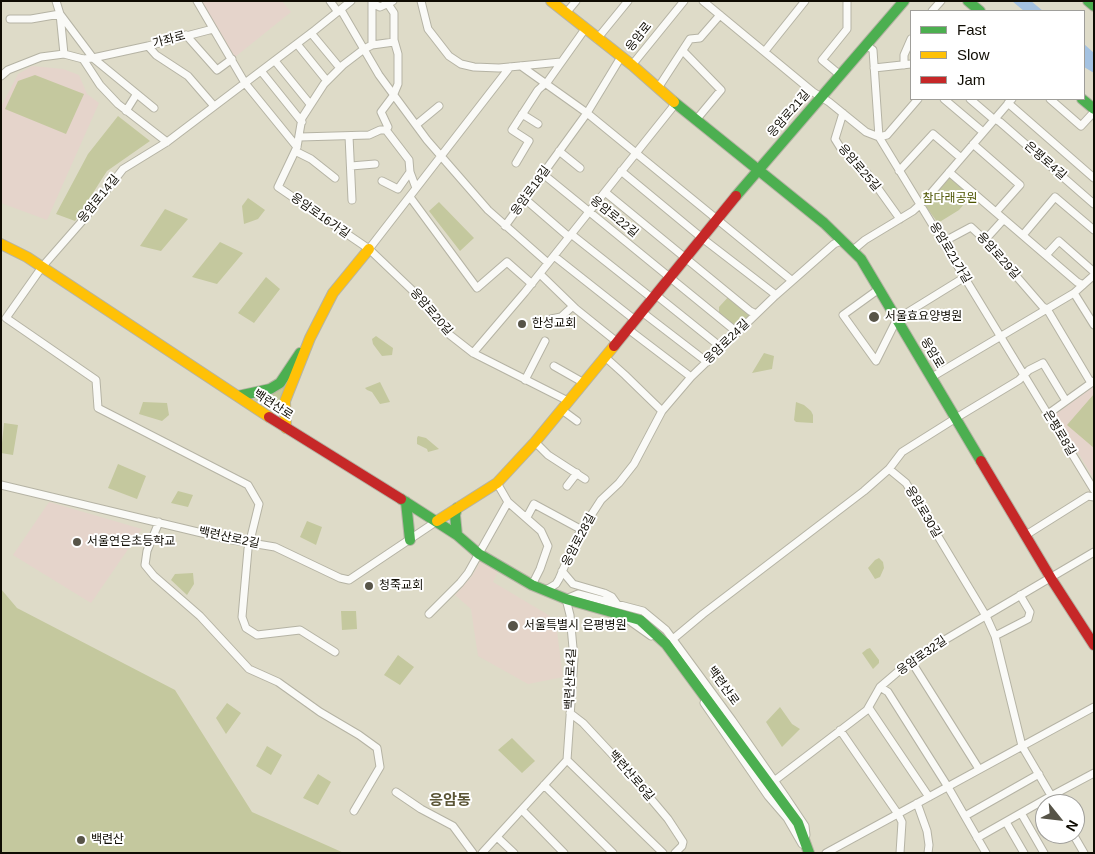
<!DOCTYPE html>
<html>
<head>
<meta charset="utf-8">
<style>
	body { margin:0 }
	#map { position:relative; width:1095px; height:854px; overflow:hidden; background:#dedbc8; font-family:Helvetica,sans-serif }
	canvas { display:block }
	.frame { position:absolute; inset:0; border:2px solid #0f0c03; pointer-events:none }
	.legend { position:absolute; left:910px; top:10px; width:175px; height:90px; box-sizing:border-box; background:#fff; border:1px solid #9f9e9a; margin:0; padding:6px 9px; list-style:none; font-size:15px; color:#0f0c03 }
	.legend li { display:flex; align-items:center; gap:10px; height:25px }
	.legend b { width:25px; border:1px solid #9f9e9a }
	.north { position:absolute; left:1035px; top:794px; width:50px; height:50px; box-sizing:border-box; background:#fff; border:1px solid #9f9e9a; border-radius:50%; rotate:119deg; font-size:14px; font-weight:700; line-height:20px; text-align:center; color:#0f0c03 }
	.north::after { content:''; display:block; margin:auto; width:18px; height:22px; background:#575448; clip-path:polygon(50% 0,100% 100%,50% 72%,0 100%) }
</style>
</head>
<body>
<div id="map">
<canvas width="1095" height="854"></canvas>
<div class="frame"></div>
<ul class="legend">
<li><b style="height:6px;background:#4caf50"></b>Fast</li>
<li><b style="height:6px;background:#ffc107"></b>Slow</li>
<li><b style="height:6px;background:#c62828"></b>Jam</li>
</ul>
<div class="north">N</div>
</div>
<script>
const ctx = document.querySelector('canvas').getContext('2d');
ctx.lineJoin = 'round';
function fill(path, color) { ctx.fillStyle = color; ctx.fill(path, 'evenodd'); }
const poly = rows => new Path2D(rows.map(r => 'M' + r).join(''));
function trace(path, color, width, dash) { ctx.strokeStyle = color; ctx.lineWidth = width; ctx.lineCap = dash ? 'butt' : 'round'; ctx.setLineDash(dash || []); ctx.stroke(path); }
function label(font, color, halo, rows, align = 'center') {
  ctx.font = font + ' Helvetica,"Noto Sans KR",sans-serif'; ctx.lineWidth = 4; ctx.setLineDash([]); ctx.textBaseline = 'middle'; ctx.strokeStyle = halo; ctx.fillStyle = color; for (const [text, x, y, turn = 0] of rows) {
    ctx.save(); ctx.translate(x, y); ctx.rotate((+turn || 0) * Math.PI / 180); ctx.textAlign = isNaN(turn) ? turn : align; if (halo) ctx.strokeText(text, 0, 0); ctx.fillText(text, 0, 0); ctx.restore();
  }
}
const education = poly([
	[201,1,282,1,291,12,235,57],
	[32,66,63,69,79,75,87,94,99,103,47,220,1,203,1,107,18,74],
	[1094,386,1094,479,1055,414],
	[49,502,142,529,91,603,13,555]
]);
const medical = poly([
	[480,562,498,571,493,582,550,616,547,622,557,631,563,677,528,684,478,656,471,609,455,595,472,576]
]);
const green = poly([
	[35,75,84,94,66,134,5,109,18,81],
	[118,116,150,141,107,171,75,221,56,214,88,154],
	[949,175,971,196,959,210,938,223,924,204],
	[248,198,265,210,258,219,244,224,242,206],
	[439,202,474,238,460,251,429,211],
	[165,209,188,219,161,251,140,246],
	[220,242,243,253,217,284,192,277],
	[266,277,280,289,254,323,238,313],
	[731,294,751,313,749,322,740,330,719,314,719,307],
	[376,336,393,348,392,355,382,356,373,344,372,339],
	[764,353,774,356,772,369,752,373],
	[291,377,280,416,253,399,272,395],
	[380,382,390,402,380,404,372,392,367,390,365,388],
	[1094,394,1094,448,1067,425],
	[143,402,167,403,169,415,162,421,139,414],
	[796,402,804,405,811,411,813,415,813,423,796,422,794,420],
	[4,423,18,425,13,455,1,453],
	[418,436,426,438,439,449,428,452,427,449,417,444,417,438],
	[118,464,146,476,137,499,108,488],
	[178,491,193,495,188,507,171,503],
	[307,521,322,527,316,545,300,537],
	[879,558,883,562,884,568,880,577,875,579,868,568,875,560],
	[193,573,194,584,187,595,171,580,175,574],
	[1,589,17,608,175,690,252,812,344,853,1,853],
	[341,611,356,611,357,629,342,630],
	[870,648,879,660,879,663,873,669,862,653,867,649],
	[398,655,414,667,400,685,384,675],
	[227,703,241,713,226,734,216,718],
	[780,707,792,724,800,729,782,747,766,722],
	[512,738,535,761,522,773,498,750],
	[267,746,282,755,271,775,256,766],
	[318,774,331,782,318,805,303,798]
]);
const water = poly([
	[1012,1,1031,1,1043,11,1024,11],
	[1084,44,1094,53,1094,73,1084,67]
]);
const street = poly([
	[56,1,60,14,64,54],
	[197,1,245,83,297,147],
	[330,1,338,12],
	[372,1,374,4,380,7,393,1],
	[421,1,428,29,449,56,461,64,474,67,499,68,561,62],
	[703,1,813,92,829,102,866,132,879,137,887,135,918,99],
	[388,4,394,13,394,40,398,54,398,84,393,96,381,112,388,127,386,130,409,160,410,172,416,188],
	[341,10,379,75,427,140,488,210,548,263],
	[932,11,941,1],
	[566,13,576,1],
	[10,19,31,19,60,14,93,58,154,108],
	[311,33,340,68],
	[186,35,217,70,232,59],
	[597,39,628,1],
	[394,42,372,45,364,49,343,65,324,84,302,118,297,147,278,187,369,249,412,290,450,335,473,353,568,401],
	[297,44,327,81],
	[372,45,372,1],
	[866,45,873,50,879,137,1094,490],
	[148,46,156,55,188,76,214,106],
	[683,51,721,90,696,120],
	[765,51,805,1],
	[83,59,100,85,118,104,167,142],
	[275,61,310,104],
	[632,65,684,1],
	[904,65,904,55,911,39],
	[521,66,587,113,790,279,793,280],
	[874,68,911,64],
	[261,71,302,122],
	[840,75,822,60,847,29,847,1],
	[1,76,8,70,41,57,64,54,83,59,93,58,148,46,213,29],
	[658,88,690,39,700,38,720,15],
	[944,99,983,132],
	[970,99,991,117,1000,122,1094,204],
	[1050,99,1081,126,1094,112],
	[1008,103,1094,178],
	[126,111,136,95],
	[843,113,835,139,840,147,867,173,900,219],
	[522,114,538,124],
	[416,125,439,106],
	[349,136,352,200],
	[300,137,369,135,380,130,386,130],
	[973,144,1020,185,996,212],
	[295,151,311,159,335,178],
	[559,151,580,168],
	[516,163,529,141,512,130,538,90,548,81,585,29],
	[351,166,375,164],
	[621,171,702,238,776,295],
	[899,171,933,134,961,158],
	[949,172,1077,282,1083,285],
	[543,174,733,329,738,332],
	[382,181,398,189,410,172],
	[605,192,750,311,756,314],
	[410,197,477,288,507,262,532,284],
	[525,199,569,237],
	[505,226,587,113,621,57],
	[571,234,653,299],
	[1023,235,1055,197,1094,230],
	[985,240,1004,219],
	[943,242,971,227,985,240,1043,307,1047,309,1091,383],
	[369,249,510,67],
	[852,251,865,240,913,211,926,199,1012,99],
	[1046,255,1059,241,1094,272],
	[554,256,635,320],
	[540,274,576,309,617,342],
	[879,289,843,315,876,361,897,319,965,277],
	[1074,293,1094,325],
	[656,295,722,348],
	[642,312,707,362],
	[551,319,561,317,573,306],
	[628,329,691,377],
	[473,353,525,292,676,103],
	[605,357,625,375,662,411],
	[554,366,584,383],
	[932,377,1074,293,1094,275],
	[525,380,545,341],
	[562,410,577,421],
	[1048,414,1094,381],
	[535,442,548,455,585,479],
	[889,469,906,483,986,616,995,636,1022,746,1056,804],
	[497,483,508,502,541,531,548,546,540,569,532,585],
	[1,485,227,539,275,547,340,578,349,580,437,521],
	[567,486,577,473],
	[527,517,534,504,582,530],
	[159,522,147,551,145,565,154,576,200,616,249,669,278,682,320,712,359,735,377,748,380,767,354,811],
	[1026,535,1088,496,1094,497],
	[562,571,573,584,604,593,612,597,617,604],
	[546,590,556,584,559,579,577,537,601,500,619,483,634,464,662,411,691,377,776,295,834,244,843,240],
	[429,614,460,583,468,573,508,502],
	[627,619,651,636],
	[995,636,1028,619,1030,612,1020,595],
	[673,639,703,614,864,491,889,469,902,452,956,418,1019,380,1029,370,1043,363,1066,401],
	[335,652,300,630,257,635,246,628,242,617,248,549,259,504,248,485,98,408,96,380,6,318,42,267,84,219,123,169,167,142,315,30,351,1],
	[911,661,979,769],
	[880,687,888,692,948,787,986,853],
	[704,703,768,796,787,818,802,844],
	[869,708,929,797],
	[570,713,583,723,624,767,668,819,683,842,682,846,675,853],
	[840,730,898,814,902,822,900,853],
	[567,760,663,853],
	[774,781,867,710,880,687,914,658,1094,552],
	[544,785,613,853],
	[396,792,421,809,453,826,473,853],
	[917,803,927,831,929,845,928,853],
	[522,810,564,853],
	[1021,813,1044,853],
	[965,816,1039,774],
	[1006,822,1024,853],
	[1073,834,1084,853],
	[497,837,514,853],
	[977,838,1051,796,1094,773],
	[482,853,567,760,574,659,570,615,566,599,578,594,643,611,666,630,732,720,785,796,805,826,806,835],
	[826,853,1094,707]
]);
const fast = poly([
	[968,1,980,11],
	[1088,1,1094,6],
	[1082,99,1094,109],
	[674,102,824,223,861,259,981,461],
	[736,196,904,1],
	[238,396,270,389,280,383,300,353],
	[401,499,457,535,479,554,532,585,566,599,640,620,666,644,798,823,809,853],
	[406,502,410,540],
	[457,508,455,515,457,535]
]);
const slow = poly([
	[551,1,632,65,674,102],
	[1,244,27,257,269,417],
	[286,428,285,401,310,338,333,293,369,249],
	[437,521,497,483,535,442,614,346]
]);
const jam = poly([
	[614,346,736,196],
	[269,417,401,499],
	[981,461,1052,580,1094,645]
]);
const markers = [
	[874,317,6,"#575448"],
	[522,324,5,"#575448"],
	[77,542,5,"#575448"],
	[369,586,5,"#575448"],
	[513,626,6,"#575448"],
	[81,840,5,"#575448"]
];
const streetNames = [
	["응암로",639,37,-51],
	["가좌로",169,40,-15],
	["응암로21길",789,114,-49],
	["은평로4길",1045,161,41],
	["응암로25길",859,168,49],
	["응암로18길",531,191,-54],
	["응암로14길",99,199,-51],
	["응암로16가길",320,216,35],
	["응암로22길",614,217,39],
	["응암로21가길",950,253,59],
	["응암로29길",998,256,48],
	["응암로20길",431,312,49],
	["응암로24길",727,342,-44],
	["응암로",932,353,59],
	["백련산로",273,405,33],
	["은평로8길",1059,433,59],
	["응암로30길",923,512,59],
	["백련산로2길",229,538,12],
	["응암로28길",579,540,-62],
	["응암로32길",922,656,-35],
	["백련산로4길",571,679,-88],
	["백련산로",723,686,54],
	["백련산로6길",631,776,49]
];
const parkNames = [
	["참다래공원",950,199]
];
const poiNames = [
	["서울효요양병원",885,317],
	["한성교회",532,324],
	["서울연은초등학교",87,542],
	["청죽교회",379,586],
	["서울특별시 은평병원",524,626],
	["백련산",91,840]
];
const quarterNames = [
	["응암동",450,801]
];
fill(education, '#e5d4cb');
fill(medical, '#e5d5ca');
fill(green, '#c4c89e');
fill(water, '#a4c2e1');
trace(street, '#b5b3a4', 9);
trace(fast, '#b5b3a4', 12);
trace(slow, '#b5b3a4', 12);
trace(jam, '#b5b3a4', 12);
trace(street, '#fafaf7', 7);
trace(fast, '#4caf50', 10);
trace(slow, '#ffc107', 10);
trace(jam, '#c62828', 10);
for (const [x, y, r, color] of markers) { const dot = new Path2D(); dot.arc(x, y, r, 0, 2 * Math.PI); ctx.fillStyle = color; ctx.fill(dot); trace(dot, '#fff', 2); }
label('12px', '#0f0c03', '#fff', streetNames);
label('12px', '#4d5401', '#fff', parkNames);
label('12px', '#0f0c03', '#fff', poiNames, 'left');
label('bold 15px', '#5b5536', '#fff', quarterNames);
</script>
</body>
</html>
